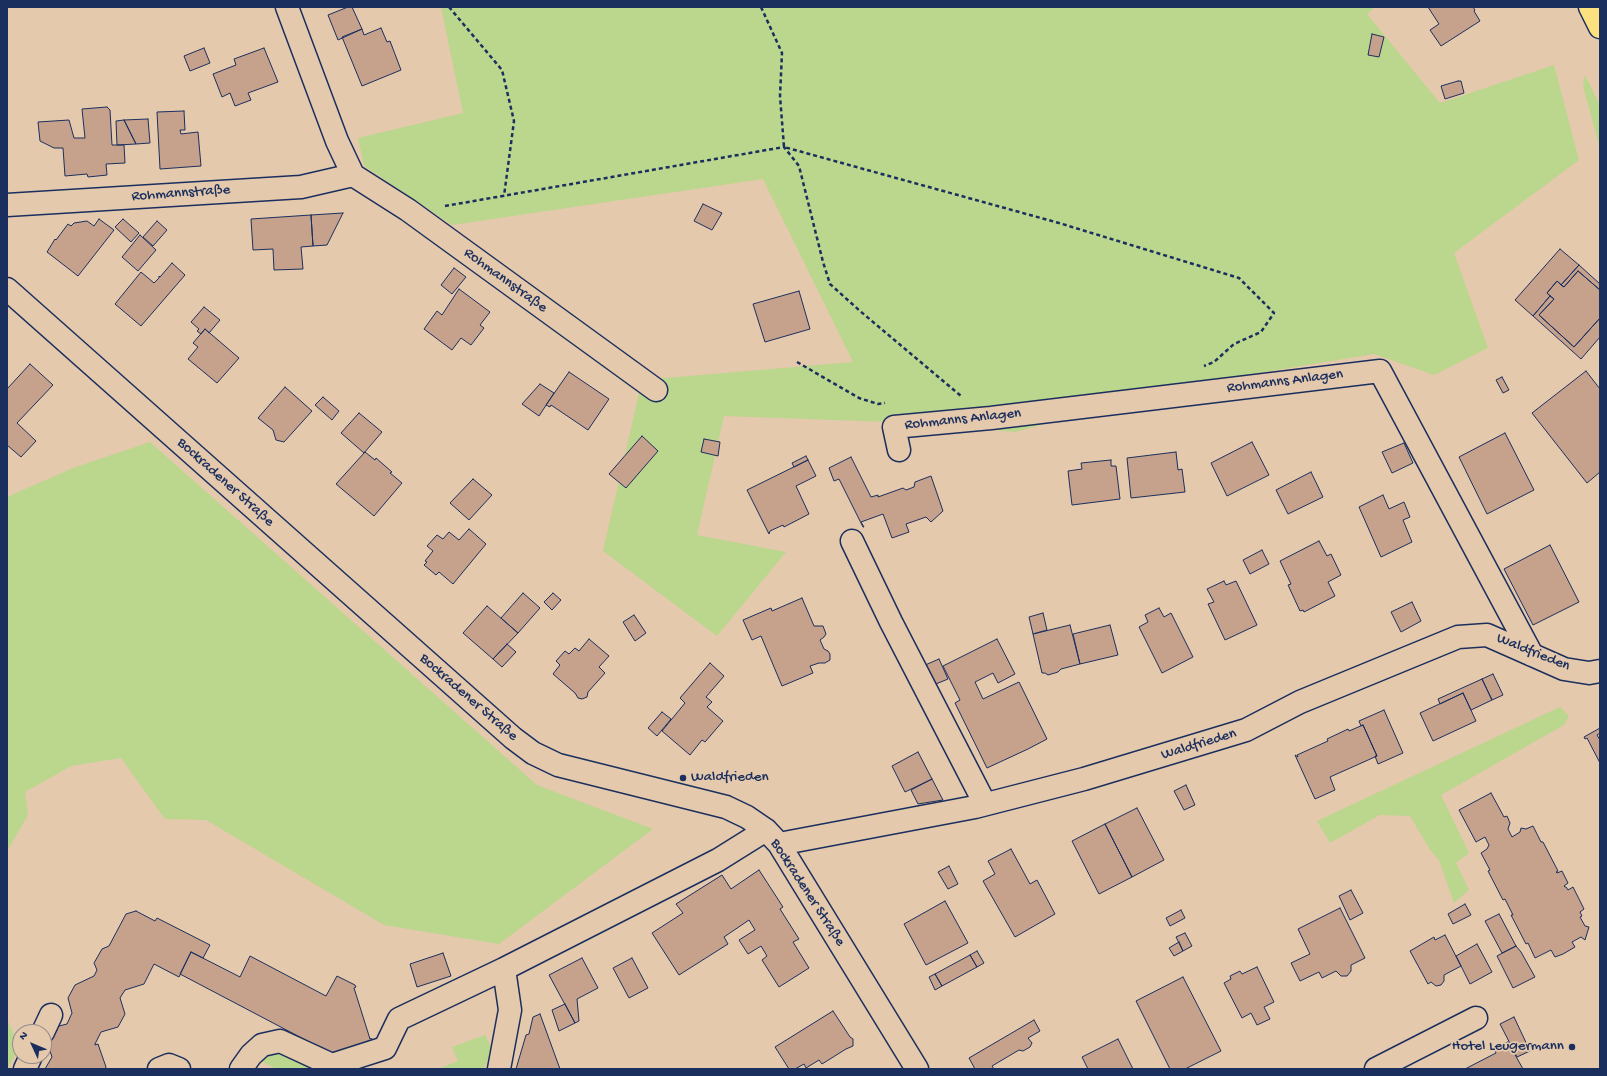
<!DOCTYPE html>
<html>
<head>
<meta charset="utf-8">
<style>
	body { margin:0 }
	#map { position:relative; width:1607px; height:1076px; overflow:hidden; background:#e5c9ac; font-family:"Gochi Hand",sans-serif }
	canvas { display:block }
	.frame { position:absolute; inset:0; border:8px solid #1b2f5e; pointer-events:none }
	.north { position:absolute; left:12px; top:1024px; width:40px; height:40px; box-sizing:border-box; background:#e5c9ac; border:1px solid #948b8d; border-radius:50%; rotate:314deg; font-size:11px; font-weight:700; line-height:16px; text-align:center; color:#1b2f5e }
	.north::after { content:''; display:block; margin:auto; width:14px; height:18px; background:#1b2f5e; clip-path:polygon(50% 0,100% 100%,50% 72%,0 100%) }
</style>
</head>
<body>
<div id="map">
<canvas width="1607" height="1076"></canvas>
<div class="frame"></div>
<div class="north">N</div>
</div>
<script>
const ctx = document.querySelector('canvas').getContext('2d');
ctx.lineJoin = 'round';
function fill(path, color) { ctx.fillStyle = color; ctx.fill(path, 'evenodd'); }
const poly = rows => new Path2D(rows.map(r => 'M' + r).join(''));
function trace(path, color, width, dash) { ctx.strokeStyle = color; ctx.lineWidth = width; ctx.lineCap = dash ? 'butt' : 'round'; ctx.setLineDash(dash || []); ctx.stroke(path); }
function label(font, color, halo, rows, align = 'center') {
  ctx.font = font + ' "Gochi Hand",sans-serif'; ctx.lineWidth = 3.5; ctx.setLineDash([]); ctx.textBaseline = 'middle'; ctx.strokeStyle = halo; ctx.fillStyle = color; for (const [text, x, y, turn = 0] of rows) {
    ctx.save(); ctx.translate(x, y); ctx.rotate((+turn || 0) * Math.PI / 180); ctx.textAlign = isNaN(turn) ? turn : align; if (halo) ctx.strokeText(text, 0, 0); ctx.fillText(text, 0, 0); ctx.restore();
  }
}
const green = poly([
	[441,7,1375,7,1367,14,1440,103,1554,65,1579,160,1454,253,1488,348,1434,375,1374,354,1187,385,1015,432,916,423,724,416,697,535,786,552,717,636,603,551,642,380,853,362,763,179,452,225,364,166,358,138,463,113],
	[1585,75,1600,105,1600,149,1583,86],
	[150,442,537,785,653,829,499,944,384,925,206,820,165,819,121,758,71,766,25,792,28,815,7,851,7,497,73,468],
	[1560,707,1569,716,1564,725,1441,795,1469,853,1456,863,1469,890,1454,903,1439,860,1430,850,1410,816,1380,815,1330,843,1317,821],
	[7,1019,20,1048,7,1069],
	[485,1035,492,1048,484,1069,438,1069,458,1061,452,1047],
	[279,1051,318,1069,277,1069,258,1060,258,1056]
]);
const building = poly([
	[348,7,352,7,362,29,338,40,328,15,348,7],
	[1428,7,1473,7,1475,10,1474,11,1480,21,1441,46,1430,30,1439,24,1428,7],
	[381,28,387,42,390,41,401,70,362,86,342,37,362,29,364,35,381,28],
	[1372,34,1384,37,1379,57,1368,55,1372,34],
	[204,48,210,63,190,71,184,56,204,48],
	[264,48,278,82,248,93,251,100,235,106,230,93,222,97,213,74,236,65,234,59,264,48],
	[1458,81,1461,81,1464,93,1445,99,1441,86,1458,81],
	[107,107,110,110,112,145,124,145,125,163,106,164,107,175,88,177,87,174,65,176,63,148,54,148,40,141,38,122,69,120,74,138,85,138,82,109,107,107],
	[184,111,185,130,180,130,181,134,198,132,201,166,160,169,157,112,184,111],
	[148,119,150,143,136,144,124,120,148,119],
	[124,120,136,144,117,145,116,121,124,120],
	[703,204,722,213,712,230,694,221,703,204],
	[343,213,327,245,313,246,311,215,343,213],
	[311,215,313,246,301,247,303,269,274,270,273,249,253,250,251,219,311,215],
	[99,219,114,230,78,276,47,252,55,239,56,240,68,224,71,226,74,223,87,221,94,226,99,219],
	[123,219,139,233,131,242,115,227,123,219],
	[157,221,167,230,153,246,143,237,157,221],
	[140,235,156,250,138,271,122,257,140,235],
	[1560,249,1579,265,1561,285,1557,281,1547,293,1550,296,1533,316,1515,300,1560,249],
	[172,263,185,275,141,326,115,304,141,272,154,283,159,278,159,276,160,277,172,263],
	[1579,265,1600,284,1600,290,1578,271,1564,287,1561,285,1579,265],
	[454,268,466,277,452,294,441,285,454,268],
	[1578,271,1600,290,1600,318,1574,347,1539,315,1554,299,1547,293,1557,281,1564,287,1578,271],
	[459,289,490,312,480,325,484,328,471,345,461,338,452,350,424,329,437,311,442,315,459,289],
	[799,291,810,329,765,342,753,304,799,291],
	[1550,296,1554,299,1539,315,1574,347,1600,318,1600,337,1581,359,1533,316,1550,296],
	[204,307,220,320,209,333,205,329,201,334,197,331,199,329,191,322,204,307],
	[205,329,239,358,217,383,188,359,198,347,193,343,205,329],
	[30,364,53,385,17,423,36,441,21,457,7,445,7,389,30,364],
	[1586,371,1600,389,1600,472,1587,483,1532,413,1586,371],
	[569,372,609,399,588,430,551,405,550,407,546,405,569,372],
	[1502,377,1509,390,1503,393,1496,380,1502,377],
	[540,384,554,393,539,416,522,404,540,384],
	[285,387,312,411,284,442,276,440,273,430,258,418,285,387],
	[323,397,339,411,332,420,315,405,323,397],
	[359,413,382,432,364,453,341,433,359,413],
	[1505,433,1534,490,1487,514,1459,457,1505,433],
	[642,436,658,451,626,488,609,474,642,436],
	[704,439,720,442,718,456,701,452,704,439],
	[1252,442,1269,475,1227,496,1211,463,1252,442],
	[1404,443,1413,463,1392,473,1382,452,1404,443],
	[365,452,375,460,376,458,392,472,390,473,402,483,374,516,336,484,365,452],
	[1176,452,1178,470,1182,469,1185,492,1131,498,1127,458,1176,452],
	[806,456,808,460,794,467,792,463,806,456],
	[851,457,871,497,878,495,878,497,903,488,906,490,914,487,915,482,931,476,943,511,931,522,926,517,906,524,909,532,892,538,883,514,861,522,864,527,863,527,839,479,834,481,829,468,851,457],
	[808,460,816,476,796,486,809,514,784,527,783,525,770,531,769,534,747,490,808,460],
	[1111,460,1111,466,1116,466,1120,499,1072,505,1068,471,1082,469,1081,463,1111,460],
	[1311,472,1323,497,1288,514,1276,490,1311,472],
	[473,479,492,495,469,520,450,503,473,479],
	[1383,495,1389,509,1404,502,1410,517,1403,520,1412,542,1381,557,1359,507,1383,495],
	[469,529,486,544,453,584,439,572,436,575,424,565,427,562,425,561,433,551,427,546,437,535,443,539,449,532,459,540,469,529],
	[1319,541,1327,556,1331,554,1341,575,1328,582,1335,596,1304,612,1303,610,1300,611,1288,585,1291,584,1280,561,1319,541],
	[1550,545,1579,602,1533,625,1504,569,1550,545],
	[1262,550,1269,564,1250,574,1243,560,1262,550],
	[1224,581,1226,585,1236,581,1257,625,1225,640,1208,604,1214,602,1207,589,1224,581],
	[523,593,540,608,518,633,501,618,523,593],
	[553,593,561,600,552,610,544,602,553,593],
	[802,598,814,626,823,626,826,634,824,637,820,640,824,649,828,651,830,654,830,660,825,663,819,663,810,666,813,673,782,686,761,636,752,640,743,620,771,608,772,611,802,598],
	[1412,602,1421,621,1401,632,1391,612,1412,602],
	[487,606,518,633,493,659,463,633,487,606],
	[1159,608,1164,617,1171,613,1193,657,1162,673,1139,627,1148,622,1145,615,1159,608],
	[1043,613,1047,630,1033,634,1029,617,1043,613],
	[634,615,646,633,635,641,623,622,634,615],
	[1070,625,1080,664,1061,669,1058,672,1048,675,1045,673,1042,673,1033,634,1070,625],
	[1110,625,1118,655,1080,664,1073,634,1110,625],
	[589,639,609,656,599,667,605,673,588,692,587,697,582,699,578,698,575,693,553,674,560,665,556,661,565,651,569,654,575,648,579,651,589,639],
	[997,639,1015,674,998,683,993,673,975,682,983,699,1019,682,1047,739,1028,749,987,768,955,703,960,700,943,666,997,639],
	[507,644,516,652,502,667,493,659,507,644],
	[939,659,948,679,931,686,923,666,939,659],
	[710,663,724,676,706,697,712,702,707,707,723,721,705,742,702,740,690,755,662,731,685,703,680,698,710,663],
	[1493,674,1503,695,1492,700,1482,679,1493,674],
	[1482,679,1492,700,1471,710,1463,693,1440,704,1438,699,1482,679],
	[1463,693,1476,721,1433,741,1420,713,1463,693],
	[1384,710,1403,753,1378,764,1375,756,1377,756,1363,725,1361,726,1359,721,1384,710],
	[662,712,671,719,657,736,648,728,662,712],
	[1363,725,1377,756,1330,777,1335,790,1315,799,1295,755,1298,757,1297,755,1328,741,1327,739,1348,729,1349,731,1363,725],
	[1600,728,1600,733,1597,735,1600,740,1600,763,1587,738,1585,739,1584,737,1600,728],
	[918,752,932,779,905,792,892,766,918,752],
	[932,779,943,800,918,804,911,790,932,779],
	[1186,785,1195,805,1184,810,1174,791,1186,785],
	[1491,793,1504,817,1507,816,1510,823,1508,829,1512,837,1520,832,1521,828,1526,829,1533,826,1541,842,1543,842,1558,871,1556,872,1557,873,1562,871,1568,883,1564,886,1565,887,1566,887,1568,890,1573,887,1584,909,1580,912,1582,916,1580,917,1585,926,1589,927,1585,940,1581,937,1572,942,1575,947,1563,954,1555,957,1551,950,1535,958,1528,943,1526,944,1511,915,1513,915,1505,899,1503,900,1488,871,1490,870,1481,853,1487,849,1489,845,1485,837,1476,842,1459,810,1491,793],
	[1137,808,1164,860,1132,877,1105,824,1137,808],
	[1105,824,1132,877,1099,894,1072,841,1105,824],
	[1011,849,1030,884,1037,880,1055,914,1015,937,983,881,995,874,988,861,1011,849],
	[949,866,958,884,948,889,938,872,949,866],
	[759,870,783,907,780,909,799,939,793,942,809,968,779,987,762,960,767,956,761,946,748,954,739,940,755,930,749,920,724,937,728,944,679,975,652,933,683,913,676,904,722,875,731,889,759,870],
	[1351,890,1363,913,1350,920,1339,896,1351,890],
	[945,901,968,943,926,965,904,924,945,901],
	[1465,904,1471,915,1453,924,1448,914,1465,904],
	[1340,908,1365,958,1351,965,1351,971,1347,976,1341,976,1336,971,1322,978,1319,972,1300,981,1291,963,1310,954,1298,929,1340,908],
	[1181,910,1185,918,1170,926,1166,918,1181,910],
	[136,911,155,921,157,918,210,945,203,958,191,952,179,977,154,964,144,984,125,990,120,998,125,1014,118,1027,101,1032,95,1044,95,1045,98,1044,106,1067,105,1069,45,1069,52,1057,46,1039,51,1028,67,1024,72,1013,68,998,75,985,94,976,97,970,94,963,102,949,109,946,126,914,136,911],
	[1499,914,1516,946,1502,953,1485,921,1499,914],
	[1185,933,1192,946,1183,951,1176,937,1185,933],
	[1445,935,1461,966,1444,975,1444,981,1441,985,1436,986,1431,982,1428,984,1410,951,1434,937,1435,940,1445,935],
	[1179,942,1183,951,1174,956,1169,948,1179,942],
	[1477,944,1492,972,1470,984,1456,956,1477,944],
	[1516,946,1521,952,1535,977,1513,988,1497,956,1516,946],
	[977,951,984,963,977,967,970,955,977,951],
	[191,952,240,977,250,956,326,996,337,976,355,985,356,987,354,988,370,1039,371,1038,373,1043,334,1055,180,974,191,952],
	[443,953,451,976,417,987,410,964,443,953],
	[970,955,977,967,942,986,935,974,970,955],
	[582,958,598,988,577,999,579,1021,575,1023,549,975,582,958],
	[632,958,648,988,629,998,613,968,632,958],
	[1257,967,1274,1002,1264,1007,1270,1019,1257,1025,1251,1013,1242,1018,1224,983,1231,979,1230,976,1240,971,1242,974,1257,967],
	[935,974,942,986,935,990,929,977,935,974],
	[1183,977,1221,1051,1185,1069,1170,1069,1136,1001,1183,977],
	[565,1004,575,1023,559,1031,552,1010,565,1004],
	[833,1011,850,1037,853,1039,853,1046,846,1049,822,1064,819,1060,806,1068,804,1064,795,1069,789,1069,775,1047,833,1011],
	[540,1014,560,1069,516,1069,526,1035,529,1034,533,1017,540,1014],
	[1514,1017,1530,1051,1517,1057,1500,1024,1514,1017],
	[1034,1020,1040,1031,1028,1038,1032,1043,1030,1047,1023,1051,1019,1050,992,1066,994,1069,975,1069,969,1058,1034,1020],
	[1118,1039,1133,1069,1088,1069,1082,1057,1118,1039],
	[1508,1042,1523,1069,1465,1069,1496,1053,1494,1049,1508,1042]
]);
const path = poly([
	[449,7,502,70,514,121,504,196],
	[761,7,782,53,780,96,784,147,1059,223,1239,278,1274,313,1261,332,1234,344,1214,362,1204,366],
	[445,206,784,147,799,166,823,262,830,284,860,311,961,396],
	[797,362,859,398,878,404,885,403]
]);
const minor = poly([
	[287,7,337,141,353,175,408,210,656,390],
	[7,205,301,187,353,175],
	[7,289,513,738,533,753,558,765,726,807,747,817,766,830,779,844,917,1069],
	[899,450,894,427,991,418,1380,371,1532,655],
	[852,541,891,622,985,804],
	[779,844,975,807,1084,779,1246,730,1300,702,1458,637,1487,635,1564,669,1589,673,1600,671],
	[43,1032,51,1015],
	[25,1069,31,1056],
	[159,1069,169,1065,179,1069],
	[241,1069,251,1055,262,1045,280,1041,332,1065,385,1048,399,1019,504,969],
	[499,1069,510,1010,504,969,718,860,766,830],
	[1376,1069,1476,1018]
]);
const major = poly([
	[1590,7,1600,27]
]);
const markers = [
	[683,778,4,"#1b2f5e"],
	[1572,1047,4,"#1b2f5e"]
];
const streetNames = [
	["Rohmannstraße",181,194,-4],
	["Rohmannstraße",505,281,36],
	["Rohmanns Anlagen",1285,382,-7],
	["Rohmanns Anlagen",963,420,-6],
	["Bockradener Straße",225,483,42],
	["Waldfrieden",1533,653,22],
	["Bockradener Straße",468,698,41],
	["Waldfrieden",1199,745,-17],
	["Bockradener Straße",807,893,57]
];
const poiNames = [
	["Waldfrieden",691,778],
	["Hotel Leugermann",1564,1047,"right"]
];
fill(green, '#bbd68d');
fill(building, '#c6a18c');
trace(building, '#1b2f5e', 1);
trace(minor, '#1b2f5e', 25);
trace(major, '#1b2f5e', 25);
trace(path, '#1b2f5e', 2.5, [4, 3]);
trace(minor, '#e5c9ac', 22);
trace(major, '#fbe180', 22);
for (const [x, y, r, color] of markers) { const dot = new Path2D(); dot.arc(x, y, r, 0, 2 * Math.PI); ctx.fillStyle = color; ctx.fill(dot); trace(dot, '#e5c9ac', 1.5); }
label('15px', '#1b2f5e', '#e5c9ac', streetNames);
label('15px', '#1b2f5e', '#e5c9ac', poiNames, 'left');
</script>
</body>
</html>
